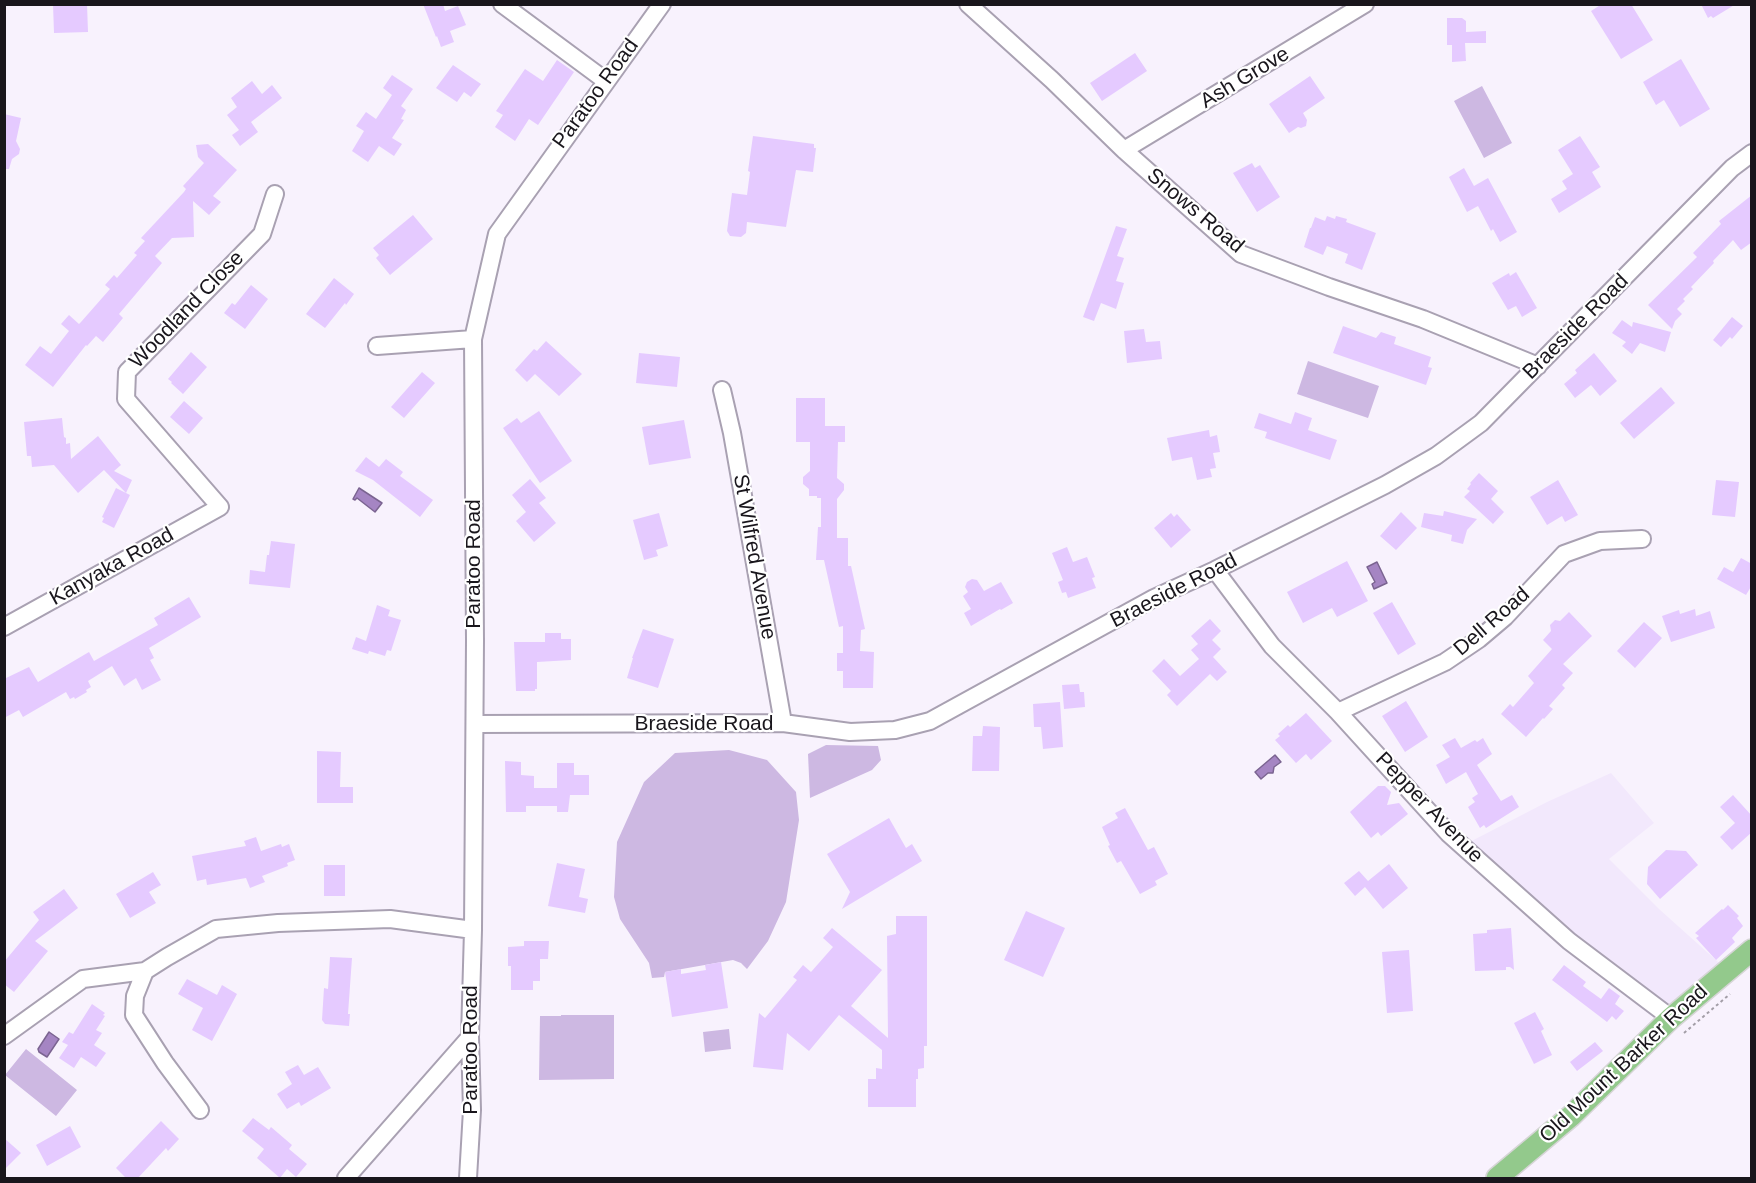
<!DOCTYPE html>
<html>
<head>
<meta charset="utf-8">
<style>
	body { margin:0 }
	#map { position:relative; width:1756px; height:1183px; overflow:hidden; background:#f8f2fd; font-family:Helvetica,sans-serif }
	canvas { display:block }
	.frame { position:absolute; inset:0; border:6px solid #19161c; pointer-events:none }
</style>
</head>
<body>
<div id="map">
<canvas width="1756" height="1183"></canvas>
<div class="frame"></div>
</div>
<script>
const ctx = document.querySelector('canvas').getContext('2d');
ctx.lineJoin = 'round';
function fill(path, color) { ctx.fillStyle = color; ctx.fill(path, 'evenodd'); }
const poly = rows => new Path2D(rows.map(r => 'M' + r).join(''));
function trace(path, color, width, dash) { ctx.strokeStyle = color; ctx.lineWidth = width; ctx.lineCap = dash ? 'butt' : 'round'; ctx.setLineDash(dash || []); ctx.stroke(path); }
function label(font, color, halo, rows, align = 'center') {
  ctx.font = font + ' Helvetica,sans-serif'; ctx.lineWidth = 4.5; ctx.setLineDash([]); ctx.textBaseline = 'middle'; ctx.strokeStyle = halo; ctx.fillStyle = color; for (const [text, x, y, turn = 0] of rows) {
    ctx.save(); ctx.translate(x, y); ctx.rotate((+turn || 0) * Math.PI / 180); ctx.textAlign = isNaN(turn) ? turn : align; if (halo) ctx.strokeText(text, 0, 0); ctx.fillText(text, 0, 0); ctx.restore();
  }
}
const built = poly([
	[1611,773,1654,823,1609,859,1659,909,1727,970,1671,1018,1462,846,1547,802]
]);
const green = poly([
	[1482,86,1512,143,1484,158,1454,101],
	[1308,361,1379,386,1368,418,1297,394],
	[826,745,878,746,881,760,872,770,810,798,808,754],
	[729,750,767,760,796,792,799,820,786,902,768,941,747,969,741,963,733,960,665,972,664,977,652,978,649,963,620,919,614,897,617,842,644,782,675,753],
	[561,1015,614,1015,614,1079,539,1080,540,1016,561,1016],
	[729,1029,731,1049,705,1052,703,1032],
	[26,1049,77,1090,56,1116,5,1075]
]);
const water = poly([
	[359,488,382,503,375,512,357,498,355,500,353,499,359,488],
	[1377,562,1387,583,1374,589,1372,584,1375,582,1367,567,1377,562],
	[1275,755,1281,762,1274,767,1273,773,1268,773,1261,779,1255,772,1275,755],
	[49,1032,59,1039,47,1057,39,1052,38,1049,49,1032]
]);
const building = poly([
	[53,4,87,4,88,32,54,33],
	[423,4,443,4,445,11,458,6,466,25,450,31,454,42,441,47,437,36,436,37],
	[1602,4,1631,4,1653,40,1621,59,1591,11],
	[1701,4,1736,4,1713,18,1711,16,1708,18],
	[1447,18,1462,18,1466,21,1466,32,1486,31,1486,43,1465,43,1466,61,1452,62,1452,45,1447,45],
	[1135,53,1147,71,1102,101,1090,83],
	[1681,59,1710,109,1680,127,1664,100,1656,105,1643,82],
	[557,60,574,72,538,125,529,119,515,141,495,127,503,115,496,111,525,69,543,81],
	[453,65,481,84,471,97,464,92,457,102,436,88],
	[392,75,413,89,401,106,406,110,401,119,404,120,392,138,402,144,394,156,379,146,368,162,352,151,364,131,356,126,366,112,376,119,392,95,383,88],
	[1310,76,1325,98,1303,113,1307,120,1306,126,1301,128,1298,127,1289,133,1269,104],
	[252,81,262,94,272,85,282,98,251,122,258,132,240,146,232,135,239,130,227,115,237,107,231,98],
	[4,114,21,118,16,141,20,149,19,154,12,159,9,169,4,169],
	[753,136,814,144,814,148,816,148,813,172,796,170,786,227,747,222,746,233,741,237,730,236,727,231,732,193,747,195,750,172,748,171],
	[1580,136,1600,167,1592,172,1601,187,1559,213,1551,199,1567,189,1562,181,1573,174,1558,150],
	[208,144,237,170,213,196,221,202,209,215,193,201,194,237,172,238,155,256,162,263,119,314,123,318,103,342,96,336,87,346,86,345,53,387,25,365,40,346,51,354,69,331,61,324,69,315,79,324,81,322,110,289,105,285,114,275,117,278,137,255,134,253,145,241,141,238,184,192,186,189,183,186,204,163,198,157,196,145],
	[1252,163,1255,168,1260,165,1280,197,1257,212,1233,173],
	[1464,168,1474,186,1488,178,1517,232,1500,242,1493,229,1491,231,1478,206,1467,212,1449,177],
	[1752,195,1752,242,1741,250,1733,240,1713,261,1714,263,1691,287,1693,289,1683,299,1685,301,1677,309,1682,314,1675,321,1672,329,1648,305,1697,257,1693,253,1721,224,1719,221],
	[413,215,433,239,390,275,376,258,379,255,373,248],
	[1327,216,1335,219,1336,216,1347,219,1346,222,1376,233,1362,270,1345,263,1348,254,1327,246,1323,255,1304,247,1310,228,1311,228,1315,217,1325,221],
	[1116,226,1127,229,1117,256,1124,258,1116,281,1124,283,1116,309,1101,303,1094,321,1083,317],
	[1516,272,1537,308,1522,317,1516,306,1508,310,1492,283,1509,273,1510,276],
	[334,278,354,294,346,305,345,303,325,328,306,314],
	[251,285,268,299,245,329,224,313,232,303,235,305],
	[1732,317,1743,326,1732,339,1730,337,1721,347,1713,340],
	[1622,320,1632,327,1633,322,1671,332,1665,352,1640,343,1632,354,1622,346,1626,342,1612,333],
	[1343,326,1376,338,1381,332,1396,337,1394,344,1431,357,1428,367,1432,368,1426,385,1333,353],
	[1144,329,1146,342,1160,341,1162,359,1127,363,1124,331],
	[546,341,582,374,559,396,535,374,527,382,515,370,534,349,537,351],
	[191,352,207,367,183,394,171,383,172,382,168,379],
	[639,353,680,357,677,387,636,383],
	[1594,353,1617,381,1600,396,1591,385,1575,398,1564,384,1577,373,1575,370],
	[422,372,435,383,404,418,391,407],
	[1661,387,1675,403,1634,439,1620,423],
	[796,398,825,398,825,426,845,426,845,442,838,442,837,478,844,484,844,490,837,499,837,538,848,538,848,566,851,566,865,629,861,630,860,651,874,652,873,688,843,688,843,671,837,671,837,653,843,653,843,626,839,627,824,560,816,560,818,527,821,527,821,498,817,498,817,496,809,496,809,489,803,484,803,477,810,471,810,442,796,442],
	[184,401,203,418,189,434,170,417],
	[539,411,572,461,540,483,503,428,517,418,521,423],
	[1295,412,1312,418,1308,430,1337,440,1330,460,1265,438,1267,432,1254,428,1259,413,1291,424],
	[62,418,64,437,66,438,66,444,70,443,71,459,98,436,121,465,114,471,132,480,126,493,104,470,78,493,54,465,32,467,31,456,27,456,24,422],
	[684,420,691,458,649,465,642,427],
	[1209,430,1210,437,1217,435,1220,452,1213,453,1216,468,1210,469,1212,477,1197,480,1192,457,1172,461,1167,438],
	[366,457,379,467,386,459,403,472,400,476,433,500,420,517,373,480,355,471],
	[1479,473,1498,491,1491,499,1504,512,1493,524,1464,497,1470,491,1467,489,1471,484,1470,483],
	[530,479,546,498,539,503,556,523,534,542,516,521,526,512,512,495],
	[1558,480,1578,515,1565,522,1562,516,1547,525,1530,497],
	[1716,480,1739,482,1735,517,1712,515],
	[116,488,130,495,114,528,102,522,104,518,102,517],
	[1444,511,1477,519,1467,530,1463,544,1451,541,1452,535,1421,527,1424,513,1443,516],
	[1401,512,1417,528,1396,550,1380,536],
	[659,513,668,546,656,550,658,556,644,560,633,520],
	[1171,513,1174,517,1177,514,1191,530,1171,548,1154,528],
	[271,541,295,544,290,588,249,584,250,570,265,572,267,555,269,555],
	[1067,547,1073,562,1087,557,1095,577,1092,578,1096,588,1068,598,1066,592,1062,593,1058,582,1063,580,1052,553],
	[1741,558,1752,564,1752,585,1746,595,1717,579,1724,567,1733,572],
	[1347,561,1368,601,1337,617,1332,608,1303,623,1287,592],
	[972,579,977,580,984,591,1001,582,1013,603,1001,610,1000,609,971,626,964,613,971,609,963,596,968,592,965,587,967,582],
	[189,597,201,617,149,648,154,658,150,660,161,680,142,690,136,678,124,686,112,666,88,681,91,687,86,690,87,692,75,699,74,697,70,699,66,692,23,717,19,710,4,718,4,679,29,667,38,682,89,652,94,661,158,625,154,618],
	[1392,602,1416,644,1398,655,1373,613],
	[377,605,390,610,388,616,401,620,391,651,387,650,385,656,369,651,368,654,352,649,356,637,366,641],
	[1695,609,1696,616,1710,611,1715,628,1671,642,1662,616,1679,610,1680,614],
	[1569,612,1592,636,1563,664,1573,673,1562,685,1565,688,1549,706,1553,709,1544,719,1543,718,1526,737,1501,714,1510,704,1513,707,1534,683,1528,676,1552,649,1543,640,1551,631,1550,625,1555,620,1560,621],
	[1210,619,1221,631,1212,640,1221,649,1213,657,1227,672,1217,681,1210,674,1177,706,1167,695,1171,691,1152,671,1164,659,1180,676,1199,659,1191,650,1198,644,1191,636],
	[1644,622,1662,638,1635,668,1617,651],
	[643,629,674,639,658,688,627,678,633,658,632,658],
	[545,633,561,633,561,639,571,639,571,660,537,662,537,689,535,689,535,691,516,691,514,642,545,642],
	[1079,684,1080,692,1084,692,1085,707,1064,709,1062,685],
	[1406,701,1428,737,1405,752,1382,716],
	[1060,702,1063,747,1043,749,1041,727,1034,727,1033,704],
	[1306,713,1332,741,1311,760,1306,754,1296,763,1275,740,1280,736,1278,734,1288,725,1290,727],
	[983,726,1000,727,999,771,972,771,973,736,982,736],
	[1455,738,1461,748,1475,740,1477,742,1483,738,1492,754,1477,765,1501,801,1512,795,1519,807,1486,828,1484,825,1480,828,1468,807,1475,802,1472,798,1478,794,1466,772,1446,784,1436,765,1450,757,1442,745],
	[317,751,341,752,340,787,353,787,353,803,317,803],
	[505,761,521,762,521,775,534,776,534,788,557,788,557,763,574,763,574,775,589,775,589,795,570,795,568,812,557,812,557,806,526,806,526,812,506,812],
	[1378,786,1385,786,1391,792,1387,805,1399,803,1408,814,1381,836,1378,832,1371,838,1350,812],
	[1733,795,1752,816,1752,832,1732,850,1720,837,1735,823,1720,807],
	[1125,808,1148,850,1154,847,1168,874,1155,881,1157,885,1140,894,1121,861,1117,863,1108,846,1110,845,1102,827,1118,818,1115,813],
	[889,818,906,848,912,844,922,861,842,909,850,892,827,854],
	[256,837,261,851,281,844,282,847,289,844,295,860,287,863,288,866,262,876,265,882,250,888,246,878,207,885,206,879,197,881,192,856,246,846,244,841],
	[1666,850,1686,851,1698,865,1660,899,1647,884,1648,867],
	[557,863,585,869,579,897,588,899,585,913,548,906],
	[1389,864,1408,888,1383,909,1365,887,1355,896,1344,883,1359,871,1368,881],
	[324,865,345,865,345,896,324,896],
	[153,872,161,885,149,892,156,903,130,918,116,894],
	[64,889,78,908,35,941,48,951,14,992,4,984,4,962,39,920,33,912],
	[1728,905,1739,916,1737,918,1743,926,1732,938,1735,942,1716,960,1696,938,1699,936,1695,933,1722,909,1723,910],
	[1026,911,1065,928,1043,977,1004,960],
	[896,916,927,916,927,1046,924,1046,924,1068,918,1069,918,1079,916,1079,916,1107,868,1107,868,1079,876,1079,876,1068,882,1069,882,1050,839,1015,809,1051,787,1033,783,1070,753,1067,759,1013,765,1018,797,980,793,977,803,965,811,972,833,947,823,938,832,928,882,970,851,1006,888,1038,887,936,896,934],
	[1511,928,1514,970,1510,967,1506,967,1506,970,1475,971,1473,934,1487,933,1487,930],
	[524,941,549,941,548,959,540,959,540,981,533,981,533,990,511,990,511,966,508,966,508,947,524,946],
	[1409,950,1413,1011,1387,1013,1382,952],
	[330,957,352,958,348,1014,350,1014,349,1026,325,1024,322,1020,324,988,328,989],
	[721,962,728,1008,672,1017,665,972,681,969,681,974,706,970,705,965],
	[1564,965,1586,982,1583,986,1601,999,1609,988,1620,996,1615,1004,1624,1011,1616,1020,1612,1016,1607,1022,1552,980],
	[187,979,217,995,222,985,237,994,212,1041,192,1030,203,1008,178,994],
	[92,1004,105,1013,103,1015,105,1016,96,1030,102,1033,94,1045,106,1053,96,1067,81,1057,74,1068,59,1058,68,1045,62,1042,69,1032,73,1034],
	[1535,1012,1544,1029,1541,1031,1552,1055,1534,1064,1514,1023],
	[1595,1042,1603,1051,1577,1071,1570,1062],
	[298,1065,304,1075,318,1067,331,1088,301,1106,299,1102,287,1109,277,1094,292,1084,285,1072],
	[253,1118,269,1130,271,1127,292,1145,289,1149,307,1164,296,1177,287,1169,280,1178,257,1158,264,1149,242,1131],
	[161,1121,179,1139,168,1151,166,1148,137,1179,127,1179,116,1168],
	[70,1126,81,1147,47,1166,36,1145],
	[4,1138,21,1153,4,1170]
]);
const path = poly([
	[1684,1033,1730,994]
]);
const minor = poly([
	[502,4,606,81],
	[968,4,1052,80,1124,150,1241,254,1329,287,1423,319,1538,366],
	[1124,150,1365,4],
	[377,346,473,339],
	[722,390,732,433,783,723],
	[1215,570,1272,646,1338,712,1449,834,1569,941,1671,1018],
	[4,627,220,507,126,399,127,372,262,234,275,194],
	[1338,712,1445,662,1479,639,1505,617,1564,554,1600,541,1642,539],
	[475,724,783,723,850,732,895,730,930,721,1154,598,1215,570,1385,485,1436,456,1481,423,1732,168,1752,153],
	[4,1036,83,979,145,971],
	[200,1110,165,1063,134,1015,135,996,145,971,167,957,216,929,278,923,390,919,473,930],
	[346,1178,470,1037],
	[468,1178,472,1110,470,1037,473,930,475,641,473,339,497,234,662,4]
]);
const major = poly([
	[1497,1178,1571,1116,1671,1018,1752,950]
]);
const streetNames = [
	["Ash Grove",1245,78,-31],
	["Paratoo Road",596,94,-54],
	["Snows Road",1195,211,40],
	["Woodland Close",187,310,-46],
	["Braeside Road",1576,327,-45],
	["St Wilfred Avenue",754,557,80],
	["Paratoo Road",474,564,-90],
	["Kanyaka Road",112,567,-29],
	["Braeside Road",1174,591,-27],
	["Dell Road",1492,622,-41],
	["Braeside Road",704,724],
	["Pepper Avenue",1429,808,46],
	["Paratoo Road",471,1050,-90],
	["Old Mount Barker Road",1624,1064,-43]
];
fill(built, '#f2e8fc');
fill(green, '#cdb8e2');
fill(water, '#a585c3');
trace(water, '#7b6491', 1.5);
fill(building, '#e5caff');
trace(minor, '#a9a1b2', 20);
trace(major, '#d6d5d6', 24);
trace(path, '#a39ea7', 2, [3, 3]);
trace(minor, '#fff', 16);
trace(major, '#93c98c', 21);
label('21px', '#19161c', '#fff', streetNames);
</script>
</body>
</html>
